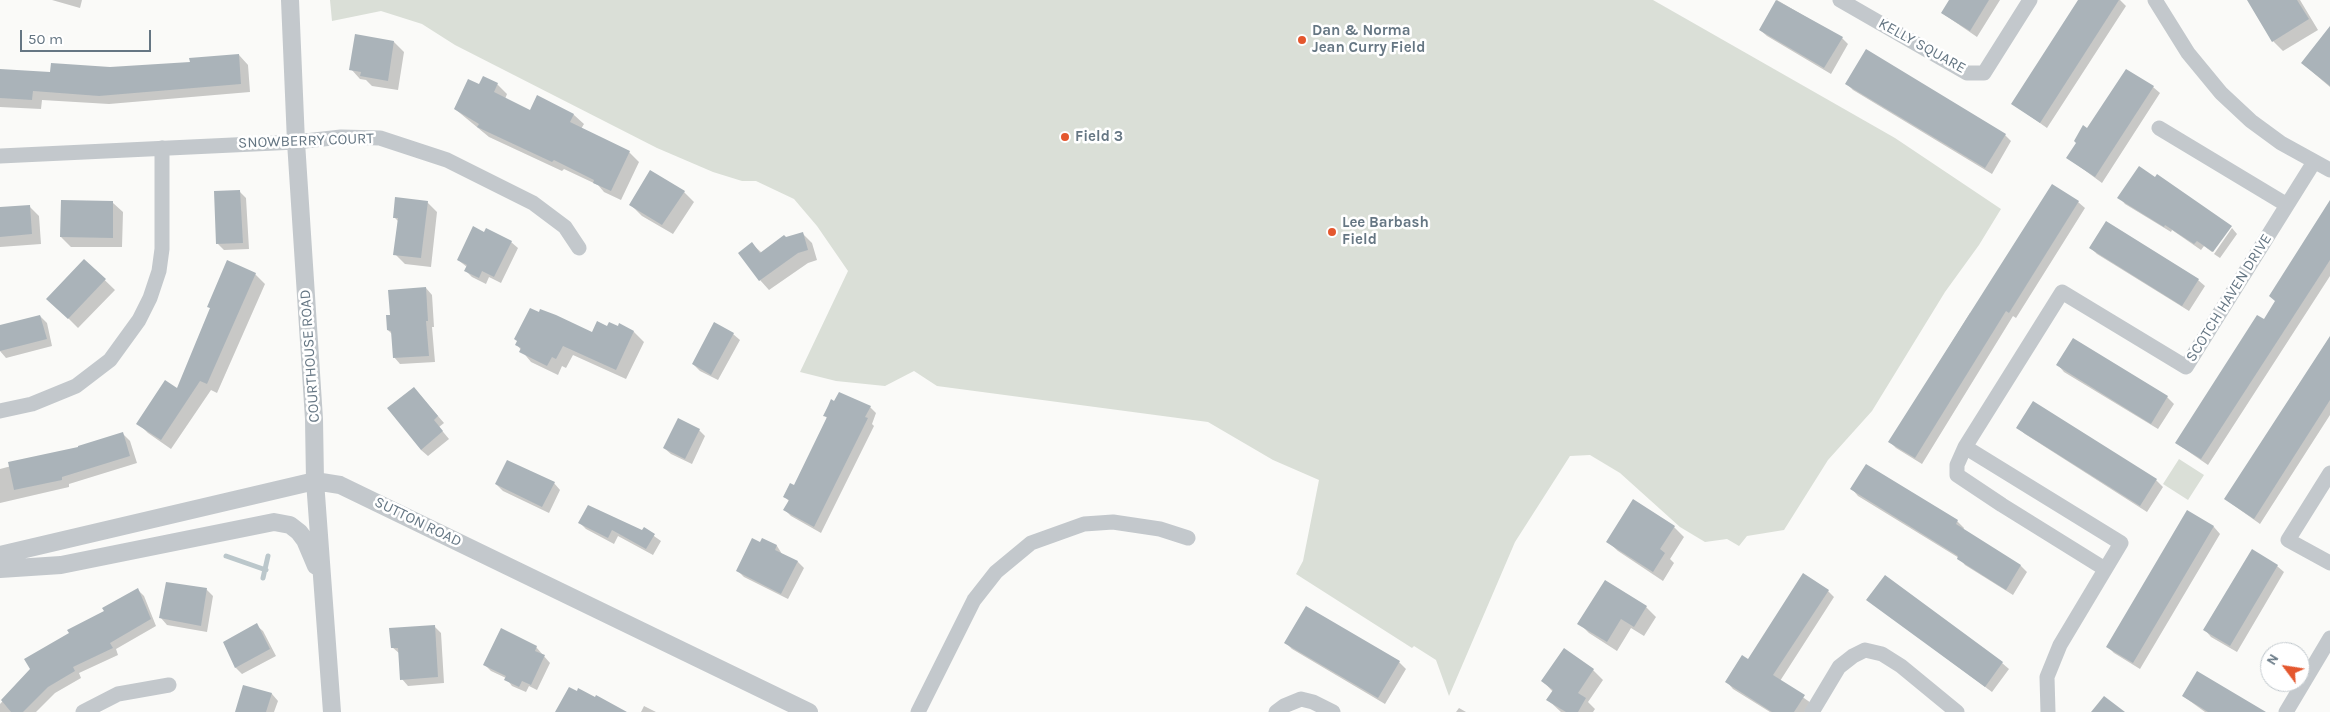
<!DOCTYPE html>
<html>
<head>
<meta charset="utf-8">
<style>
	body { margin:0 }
	#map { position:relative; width:2330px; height:712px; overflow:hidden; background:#fafaf8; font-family:Karla,sans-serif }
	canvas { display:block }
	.north { position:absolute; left:2260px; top:642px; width:50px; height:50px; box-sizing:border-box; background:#fff; border:1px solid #c1c8cd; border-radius:50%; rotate:301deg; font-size:14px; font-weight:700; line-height:20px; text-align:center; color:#657683 }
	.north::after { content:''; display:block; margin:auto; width:18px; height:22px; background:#e4572e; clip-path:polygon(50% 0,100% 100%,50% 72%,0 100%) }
	.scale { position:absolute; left:20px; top:30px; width:131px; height:22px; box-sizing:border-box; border:2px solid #657683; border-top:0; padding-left:6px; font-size:15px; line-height:18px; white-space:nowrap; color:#657683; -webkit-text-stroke:4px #fff; paint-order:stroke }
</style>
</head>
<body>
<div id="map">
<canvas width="2330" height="712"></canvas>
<div class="north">N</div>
<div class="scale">50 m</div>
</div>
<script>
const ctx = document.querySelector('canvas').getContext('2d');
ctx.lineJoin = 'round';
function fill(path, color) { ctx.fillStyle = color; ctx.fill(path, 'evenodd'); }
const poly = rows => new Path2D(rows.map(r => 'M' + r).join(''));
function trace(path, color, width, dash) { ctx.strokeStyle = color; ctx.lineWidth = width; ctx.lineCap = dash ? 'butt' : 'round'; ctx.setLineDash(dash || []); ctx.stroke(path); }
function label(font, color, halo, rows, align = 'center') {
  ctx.font = font + ' Karla,sans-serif'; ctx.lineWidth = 5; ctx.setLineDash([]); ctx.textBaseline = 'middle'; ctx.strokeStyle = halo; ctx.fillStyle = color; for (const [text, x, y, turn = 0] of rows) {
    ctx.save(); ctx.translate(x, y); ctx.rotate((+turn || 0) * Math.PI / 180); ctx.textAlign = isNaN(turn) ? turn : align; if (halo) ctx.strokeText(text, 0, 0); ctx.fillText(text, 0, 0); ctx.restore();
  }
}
const green = poly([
	[330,0,1653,0,1895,138,2001,209,1979,245,1945,292,1872,411,1828,460,1784,530,1747,536,1739,546,1727,539,1705,542,1680,527,1620,473,1590,455,1570,456,1515,542,1449,696,1436,660,1414,646,1412,648,1296,574,1303,561,1319,480,1273,460,1208,422,937,386,914,371,885,386,836,381,800,372,848,271,817,226,794,199,756,181,742,181,713,172,657,148,455,45,422,24,381,11,332,21],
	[2179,459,2204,475,2188,500,2163,484]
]);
const shadow = poly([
	[52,0,82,0,80,8],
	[1777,0,1842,38,1848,44,1831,74,1767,36,1760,30],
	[1950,0,2000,0,1977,37,1942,13],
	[2080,0,2120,0,2126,6,2047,128,2013,104],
	[2249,0,2300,0,2318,30,2283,51,2273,41],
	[2330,33,2330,87,2302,63],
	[356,36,394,42,404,52,398,90,372,86,366,80,360,79,351,69],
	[239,55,248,65,250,92,109,104,42,100,41,109,0,107,0,70,51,73,191,63],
	[497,84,507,94,505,99,531,111,538,97,574,115,584,124,581,129,629,152,639,162,621,200,604,192,598,185,564,169,562,171,489,137,455,109,480,86],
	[1847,84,2005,135,2011,141,1992,174,1853,90],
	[2153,87,2160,93,2102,183,2068,158,2087,129],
	[240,192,246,198,249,249,224,250,218,244],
	[684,192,694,202,673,234,642,216,632,206],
	[2119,197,2230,227,2212,252,2204,246,2201,250,2172,230,2171,232,2125,204],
	[427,202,437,212,431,267,405,264,395,254,398,221,394,217],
	[2078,202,2085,208,2016,318,2013,316,1922,464,1896,448,1890,442,1970,313,1971,314],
	[113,203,123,212,122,247,71,247,61,237],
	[29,206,39,216,41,244,0,247,0,209],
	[2330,211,2330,276,2208,465,2176,443,2264,321],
	[2232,228,2237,234,2220,258,2214,254],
	[802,233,812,243,817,260,808,263,769,290,760,280,752,244,762,253,786,238],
	[485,234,511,242,518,248,501,283,489,277,486,284,472,277,466,271,467,267,458,260],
	[2091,248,2198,280,2205,286,2189,311,2097,254],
	[84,260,115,290,78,328,48,298],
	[255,274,265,284,217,393,211,390,171,449,148,433,138,423,178,390,211,309,208,306],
	[426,288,432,295,434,327,432,327,435,362,400,364,394,357,393,335,388,330,392,316],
	[40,316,47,323,52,346,6,358,0,351,0,327],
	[620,325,634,332,644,342,626,379,573,355,566,368,562,366,558,375,531,362,517,345,592,334,608,328,618,328],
	[733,334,740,340,718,380,700,371,693,364],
	[2330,337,2330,415,2260,524,2225,499],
	[2058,365,2167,397,2174,404,2158,429,2064,372],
	[420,395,444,423,439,427,449,439,428,456,421,450],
	[2034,403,2156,480,2163,487,2147,512,2025,434,2018,428],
	[870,407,876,413,872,424,874,426,821,533,791,516,785,510,789,501,784,496,795,487,827,418,825,416],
	[699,430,705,436,692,464,671,454,664,448],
	[122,433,130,441,137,463,69,484,69,487,0,503,0,469,80,448],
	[1866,466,1957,521,1964,528,1963,530,2021,566,2027,572,2013,595,1965,565,1959,558,1858,496,1852,489],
	[554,483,560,490,549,513,503,491,496,484],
	[2188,512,2214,527,2220,534,2140,669,2114,653,2108,647],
	[580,523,642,532,644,529,661,541,653,555,618,536,614,544,586,529],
	[1674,527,1684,537,1670,559,1674,563,1663,581,1618,551,1608,542],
	[763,539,777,546,782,554,798,562,804,568,788,599,744,577,737,570],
	[2277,566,2284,572,2237,652,2211,637,2205,630],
	[1605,582,1646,607,1656,617,1644,636,1631,628,1617,651,1589,633,1579,623],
	[137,589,144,596,156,626,116,649,118,655,79,673,81,678,55,693,36,712,0,712,0,704,31,670],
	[206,589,213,596,207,632,167,625,161,618],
	[1828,591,1834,597,1780,681,1811,703,1805,712,1770,712,1733,689,1727,682,1748,661],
	[1868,600,2002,663,2009,669,1992,692],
	[256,625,263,631,276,656,242,674,236,668,224,643],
	[434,626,441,633,444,683,408,686,402,679,400,654,392,647],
	[1286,643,1399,662,1406,669,1385,704,1292,649],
	[536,647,550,663,537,690,529,686,526,692,512,686,506,678,491,671,485,665],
	[1593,670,1603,680,1588,702,1595,709,1593,712,1561,712,1548,700,1553,692,1543,681],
	[244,687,272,694,278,701,274,712,236,712],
	[2183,696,2262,712,2205,712],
	[644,706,656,712,641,712],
	[1459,708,1466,712,1456,712]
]);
const stream = poly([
	[226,556,266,570],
	[263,578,268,556]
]);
const building = poly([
	[1776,0,1843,37,1824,68,1759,30],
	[1949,0,1989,0,1970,31,1941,13],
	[2078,0,2119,0,2040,123,2011,104],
	[2247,0,2297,0,2309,19,2272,42],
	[2330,26,2330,86,2301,63],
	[355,34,394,41,388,81,360,76,361,72,349,70],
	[1866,49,2006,134,1985,168,1845,84],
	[239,54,241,84,99,96,33,91,32,100,0,98,0,69,50,72,51,63,110,67,190,62,189,58],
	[2126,69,2154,86,2095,177,2066,158,2076,143,2074,141,2083,125,2087,128],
	[483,76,498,83,494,92,530,110,537,95,574,114,570,122,630,151,611,191,593,183,594,180,554,160,552,162,477,127,479,124,454,109,468,79,479,84],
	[2139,166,2155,177,2157,174,2232,226,2213,252,2197,241,2194,244,2165,225,2164,227,2117,198],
	[650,170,685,191,662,225,629,205],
	[2052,184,2079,201,2009,313,2006,311,1915,458,1888,442],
	[240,190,243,243,216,244,214,191],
	[395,197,428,201,421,258,393,255,398,218,393,218],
	[61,200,113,201,113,238,60,237],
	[2330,200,2330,260,2201,459,2175,443,2257,315,2264,319,2275,301,2269,296],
	[30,205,32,234,0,237,0,207],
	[2106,221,2199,279,2182,306,2089,248],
	[473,226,484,232,486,228,512,241,494,277,482,271,479,278,464,271,467,265,457,260],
	[803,232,808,250,798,253,759,281,738,253,752,242,760,253,784,235,786,237],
	[84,259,106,279,68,319,46,299],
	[227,260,256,273,207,384,200,381,161,440,136,424,165,380,177,388,210,308,207,307],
	[426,287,428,321,426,321,429,356,393,358,391,331,387,330,386,315,390,315,388,290],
	[530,308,539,312,540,309,556,315,592,332,597,321,607,326,609,322,618,326,619,323,634,331,616,370,563,346,556,359,552,357,547,366,519,352,521,348,515,345,517,341,514,339],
	[40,315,47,339,0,351,0,325],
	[714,322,734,333,711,375,692,364],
	[2330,336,2330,400,2254,519,2224,499],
	[2073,338,2168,396,2151,424,2056,365],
	[414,387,438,416,434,420,443,431,421,450,387,408],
	[839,392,871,406,865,417,868,418,814,527,783,510,789,500,783,497,790,483,794,485,827,417,823,416,828,406,831,399,834,401],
	[2033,401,2157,479,2140,506,2016,428],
	[678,418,700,429,685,459,663,448],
	[123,432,130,456,62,477,62,480,14,490,8,462,78,447,78,446],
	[507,460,555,482,542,507,495,484],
	[1866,464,1958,520,1956,524,2021,565,2006,590,1957,559,1958,556,1850,489],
	[1633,499,1675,526,1660,549,1665,553,1653,572,1606,542],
	[588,505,642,530,644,527,655,534,646,549,612,530,608,538,578,523],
	[2187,510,2214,526,2133,663,2106,647],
	[752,538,760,542,762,538,777,545,775,550,798,561,781,594,736,571],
	[2252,549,2278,565,2230,646,2203,630],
	[1803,573,1829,590,1773,675,1805,695,1794,712,1772,712,1725,682,1742,655,1748,659],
	[1885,575,2003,662,1985,687,1866,600],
	[1605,580,1647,606,1634,627,1621,619,1607,642,1577,624],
	[166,582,207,588,201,626,159,618],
	[138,588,151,619,110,643,113,648,73,667,75,671,48,687,23,712,11,712,1,700,30,669,24,659,69,633,67,630,104,611,102,608],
	[1306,606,1400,661,1378,698,1284,643],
	[257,623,270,649,235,668,223,642],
	[435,625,438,677,400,680,398,648,391,648,389,628],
	[501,628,537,646,535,651,545,655,531,685,522,681,519,687,504,680,506,676,483,665],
	[1564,648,1594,669,1578,693,1586,698,1578,712,1566,712,1546,700,1553,690,1541,681],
	[2197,671,2266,712,2208,712,2182,696],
	[243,685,272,693,266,712,235,712],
	[569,687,577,691,578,688,595,697,596,695,627,712,555,712],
	[2104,696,2125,712,2091,712]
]);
const minor = poly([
	[1840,0,1967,73,1984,73,2030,0],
	[2155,0,2188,53,2221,93,2251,121,2281,143,2330,170],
	[2159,128,2287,205],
	[0,156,296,142,341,137,380,138,447,160,533,203,565,227,579,248],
	[0,411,32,404,76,386,110,360,139,320,150,298,159,271,162,249,162,148],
	[1965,447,1957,465,1957,475,2002,505,2105,569],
	[2330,473,2288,540,2330,563],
	[83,712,118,694,169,685],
	[918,712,974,600,996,572,1031,543,1084,524,1113,522,1160,529,1188,538],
	[1276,712,1284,706,1301,699,1313,702,1333,712],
	[1812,712,1839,667,1853,656,1865,650,1882,654,1901,666,1957,712],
	[2048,712,2047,677,2060,645,2121,543,1965,447,2062,292,2186,367,2314,162],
	[2286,712,2330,638]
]);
const tertiary = poly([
	[290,0,296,142,314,419,315,481,332,712],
	[0,555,315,481,340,485,809,712],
	[0,569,61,565,274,522,290,525,299,532,305,540,316,566]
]);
const markers = [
	[1302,40,5,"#e4572e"],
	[1065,137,5,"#e4572e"],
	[1332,232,5,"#e4572e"]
];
const poiNames = [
	["Dan & Norma",1312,31],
	["Jean Curry Field",1312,48],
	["Field 3",1075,137],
	["Lee Barbash",1342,223],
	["Field",1342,240]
];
const streetNames = [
	["KELLY SQUARE",1922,46,29],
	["SNOWBERRY COURT",306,141,-2],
	["SCOTCH HAVEN DRIVE",2229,298,-58],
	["COURTHOUSE ROAD",310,356,-94],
	["SUTTON ROAD",418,522,26]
];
fill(green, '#dadfd7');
fill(shadow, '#0003');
trace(stream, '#bbc7cb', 5);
fill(building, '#aab3b9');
trace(minor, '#c3c8cc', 15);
trace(tertiary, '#c3c8cc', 18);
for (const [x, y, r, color] of markers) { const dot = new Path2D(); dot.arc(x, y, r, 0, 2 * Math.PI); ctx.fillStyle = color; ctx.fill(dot); trace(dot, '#fff', 2); }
label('bold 15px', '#657683', '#fff', poiNames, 'left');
label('15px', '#657683', '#fff', streetNames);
</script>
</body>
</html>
